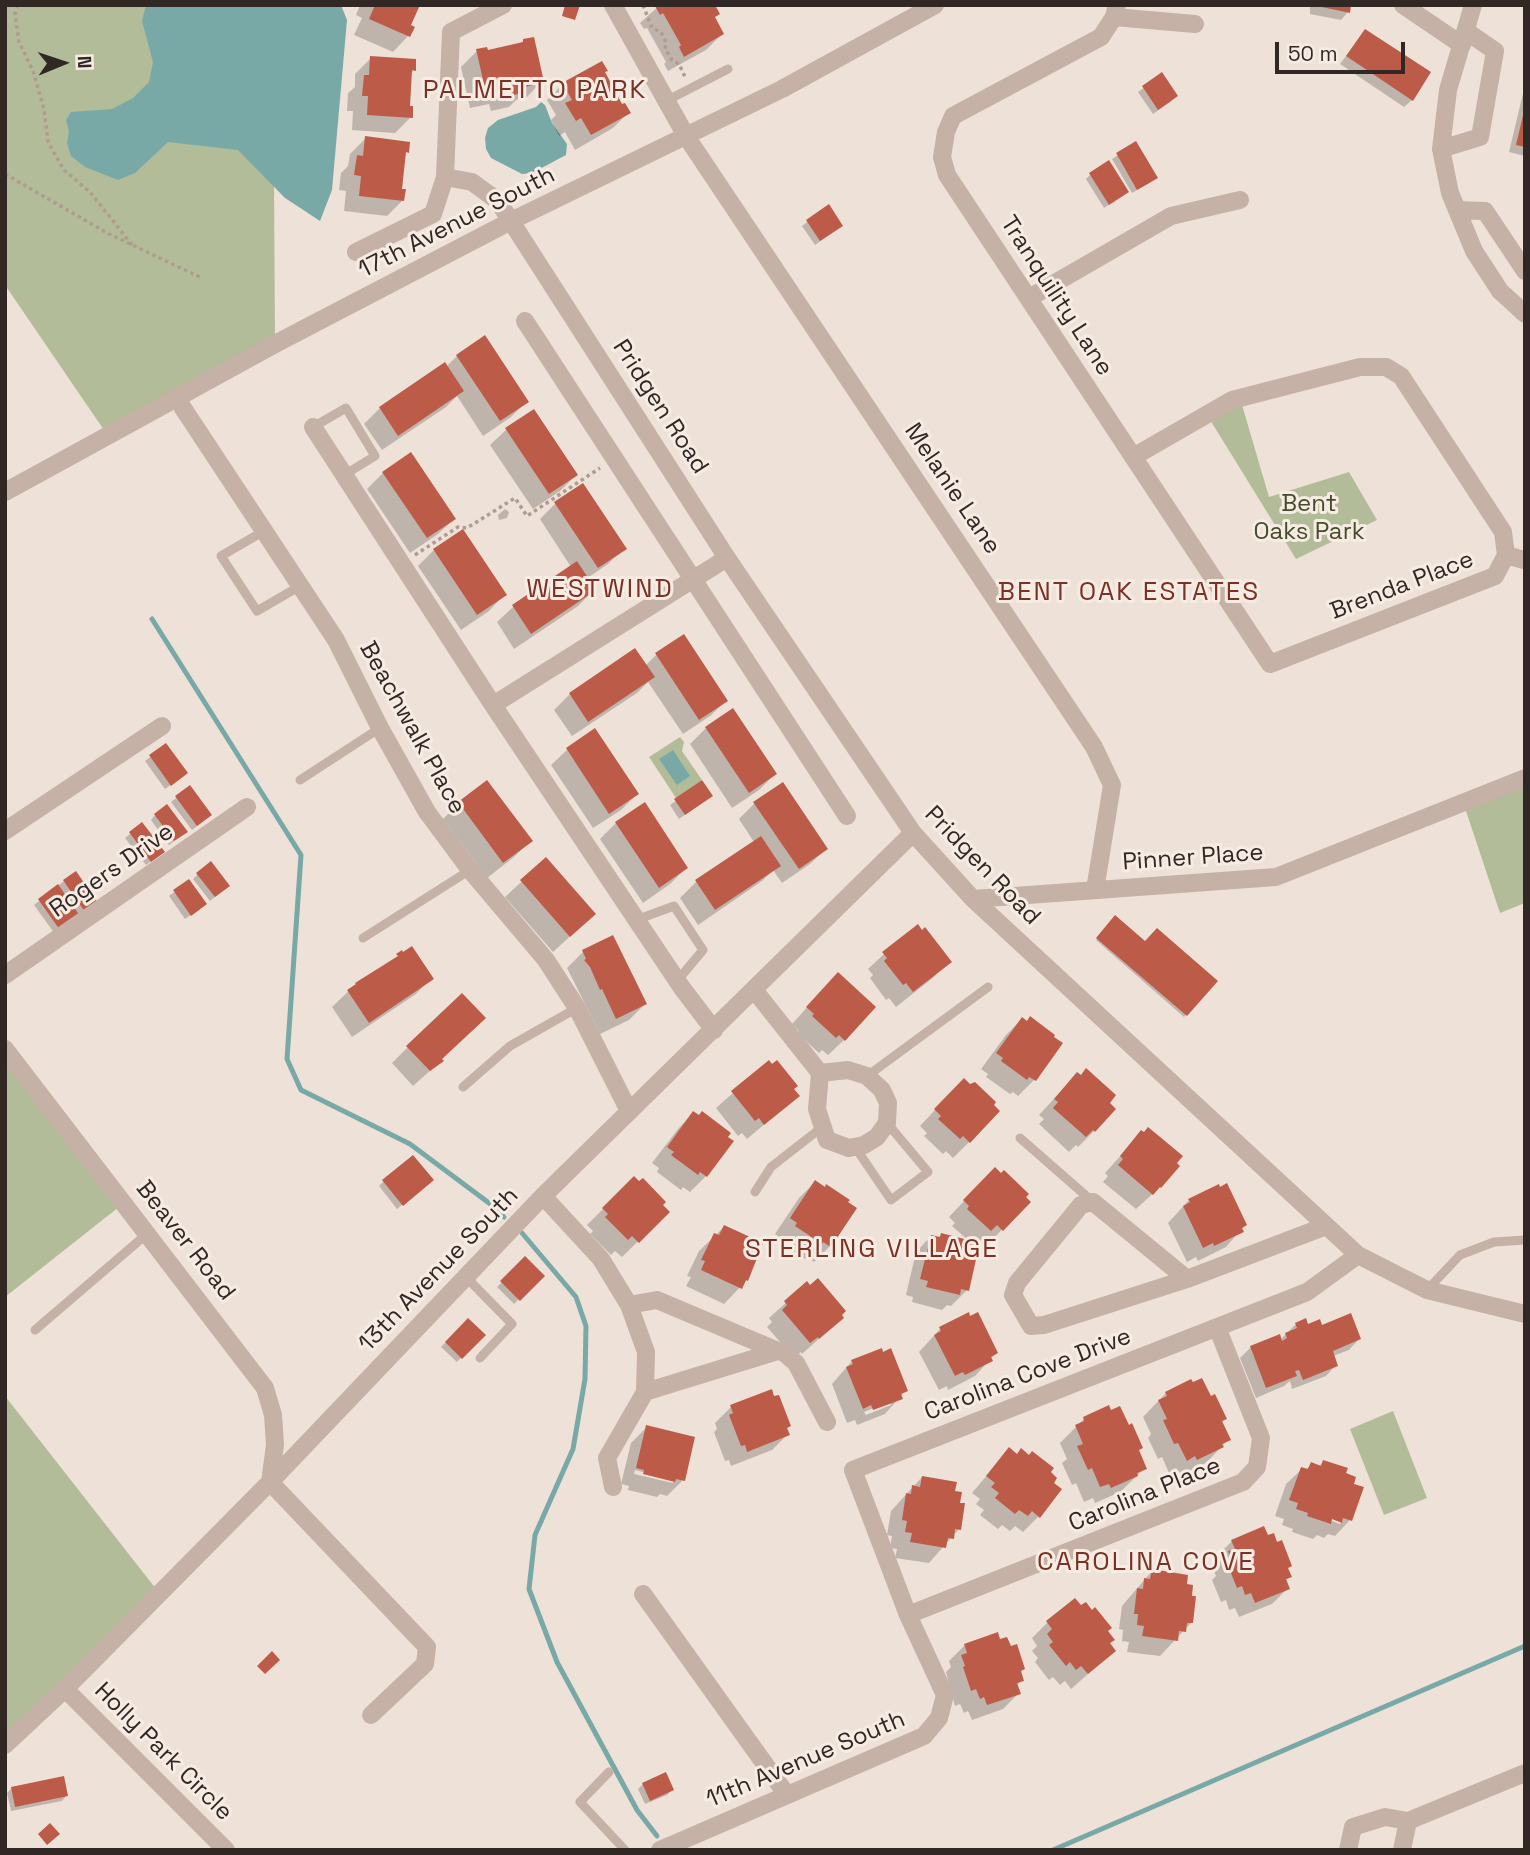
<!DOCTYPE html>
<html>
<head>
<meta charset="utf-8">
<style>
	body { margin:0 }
	#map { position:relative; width:1530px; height:1855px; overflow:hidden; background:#eee2d8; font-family:"Space Grotesk",sans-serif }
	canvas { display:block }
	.frame { position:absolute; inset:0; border:7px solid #312825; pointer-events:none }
	.north { position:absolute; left:28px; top:28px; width:70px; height:70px; -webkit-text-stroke:5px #f7ece3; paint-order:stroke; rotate:88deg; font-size:19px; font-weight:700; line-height:28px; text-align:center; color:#312825 }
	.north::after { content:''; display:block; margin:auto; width:24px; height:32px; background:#312825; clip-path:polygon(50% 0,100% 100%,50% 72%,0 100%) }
	.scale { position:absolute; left:1275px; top:42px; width:130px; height:32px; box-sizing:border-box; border:4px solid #312825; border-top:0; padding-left:9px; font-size:21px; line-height:24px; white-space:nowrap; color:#312825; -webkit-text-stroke:5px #f7ece3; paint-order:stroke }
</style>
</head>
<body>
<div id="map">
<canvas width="1530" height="1855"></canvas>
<div class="frame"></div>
<div class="north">N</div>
<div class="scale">50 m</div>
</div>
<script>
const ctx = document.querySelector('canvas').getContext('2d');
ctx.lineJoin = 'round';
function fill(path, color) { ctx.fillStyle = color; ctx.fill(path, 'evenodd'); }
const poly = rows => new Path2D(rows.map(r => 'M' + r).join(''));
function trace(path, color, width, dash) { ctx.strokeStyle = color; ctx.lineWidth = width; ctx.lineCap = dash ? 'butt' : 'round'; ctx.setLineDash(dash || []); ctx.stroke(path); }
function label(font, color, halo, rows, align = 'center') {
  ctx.font = font + ' "Space Grotesk",sans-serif'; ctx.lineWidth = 6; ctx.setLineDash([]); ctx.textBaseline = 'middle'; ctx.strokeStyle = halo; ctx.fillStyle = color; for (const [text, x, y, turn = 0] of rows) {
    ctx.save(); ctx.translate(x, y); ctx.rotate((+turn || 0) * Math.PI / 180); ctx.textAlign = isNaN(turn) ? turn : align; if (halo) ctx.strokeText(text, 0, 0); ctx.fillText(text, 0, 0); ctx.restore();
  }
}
const green = poly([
	[5,5,273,5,275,344,108,436,5,285],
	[1240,398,1269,497,1349,472,1377,520,1296,559,1207,415],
	[680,737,684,742,682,751,702,780,676,798,649,757],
	[1525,778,1525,903,1500,913,1463,802],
	[5,1045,124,1203,5,1297],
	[5,1396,160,1594,5,1743],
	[1393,1411,1427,1498,1384,1515,1350,1429]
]);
const water = poly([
	[146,5,341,5,347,20,332,190,320,221,285,198,238,150,168,142,135,173,118,180,85,167,71,156,67,143,69,131,66,120,71,112,112,109,133,98,149,82,153,62,142,21],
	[541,102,545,105,552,123,567,144,566,155,532,173,522,174,491,158,486,149,485,138,488,128,498,120,536,107],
	[673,750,690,776,677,785,659,759]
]);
const shadow = poly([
	[360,5,418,5,409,26,412,28,408,36,393,52,354,35,362,18,356,15],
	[660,5,713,5,713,18,722,34,706,50,668,71,664,64,666,62,647,28,644,29,640,23],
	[1310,5,1349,5,1348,12,1341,20,1310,14],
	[1365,31,1412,100,1404,107,1340,64],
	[523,41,542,81,527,97,516,100,509,107,491,111,489,104,470,108,461,67,477,51,487,52,520,45],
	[371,58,414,70,410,74,408,108,411,117,395,133,352,130,353,111,347,111,348,93,355,87,355,74],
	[603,73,622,107,629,112,613,128,575,150,565,132,559,136,551,120,556,115,547,100,563,84],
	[1162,75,1172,101,1153,114,1138,92],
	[1525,85,1525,156,1509,152],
	[366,138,407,152,404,155,400,190,403,200,387,216,344,211,346,191,339,190,341,173,348,166,350,154],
	[1135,144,1151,182,1132,193,1112,159],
	[1090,175,1127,192,1104,208,1086,179],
	[828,206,836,230,815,245,802,226],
	[457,356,527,401,511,417,483,436,457,396,446,407,382,450,364,424,380,408,446,367],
	[506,430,576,475,560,491,533,509,490,445],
	[410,455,454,519,438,534,410,553,367,489,383,473],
	[556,503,624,548,608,564,586,579,594,590,578,606,514,649,497,622,513,607,571,567,540,519],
	[505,509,509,512,507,518,499,520,498,515],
	[462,532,504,595,489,611,461,630,418,566,434,550],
	[657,654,726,701,710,716,683,734,648,682,637,693,572,736,554,710,570,694,645,666],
	[706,728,775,774,759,790,732,808,690,744],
	[595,731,637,794,621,810,593,828,551,765,567,750],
	[166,745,181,778,165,789,145,761],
	[487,782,530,841,514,857,487,878,443,819,459,803],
	[702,782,706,800,679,819,670,805],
	[190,787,205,820,192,830,171,802],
	[755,803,826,849,810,864,782,883,773,870,762,881,698,925,680,898,696,882,754,842,739,819],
	[155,815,181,836,169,845,151,820],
	[616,823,686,868,670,884,643,903,600,839],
	[142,824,158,856,146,865,125,838],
	[546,859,578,929,553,952,505,897],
	[198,874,223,890,210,901,193,879],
	[64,881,96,903,55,934,34,905],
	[189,881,200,909,185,919,169,896],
	[1116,918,1145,944,1215,981,1184,1017,1096,940],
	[612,937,645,1004,629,1020,600,1034,567,968,583,952],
	[402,953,431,978,416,994,352,1037,332,1007,356,984,382,967,383,968],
	[884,954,949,961,934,977,896,1007,889,998,886,1000,870,978,873,975,868,969],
	[822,991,844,1040,828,1055,822,1050,819,1053,797,1033,799,1031,792,1024],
	[1022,1019,1060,1044,1034,1080,1018,1096,1013,1092,1010,1094,986,1077,988,1074,981,1069,1006,1035],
	[408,1047,441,1061,413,1086,392,1063],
	[768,1062,798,1096,747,1139,742,1133,738,1136,716,1108],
	[1062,1090,1094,1131,1078,1147,1076,1145,1069,1152,1039,1124,1044,1119,1039,1115],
	[948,1096,969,1142,953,1158,946,1151,943,1154,924,1136,927,1133,920,1126],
	[693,1113,731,1141,706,1176,690,1192,683,1187,681,1190,657,1172,659,1168,652,1163,678,1129],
	[1141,1133,1178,1166,1160,1187,1136,1209,1103,1182,1108,1176,1105,1173],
	[634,1178,668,1212,622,1257,615,1251,611,1255,590,1234,593,1231,587,1225],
	[383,1182,427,1184,397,1209,379,1186],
	[815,1182,830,1246,814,1262,807,1257,805,1259,780,1242,782,1239,775,1234,799,1198],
	[979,1185,1024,1197,1029,1202,986,1246,980,1240,973,1247,967,1290,951,1306,947,1305,942,1310,912,1302,913,1297,906,1295,916,1252,931,1236,938,1238,941,1235,970,1242,952,1226,955,1223,949,1217],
	[1189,1200,1245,1225,1226,1247,1198,1261,1196,1257,1187,1262,1168,1223],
	[724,1227,747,1280,724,1304,686,1286,691,1277,687,1276,699,1251],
	[525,1259,542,1276,514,1304,497,1287],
	[807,1284,842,1318,802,1354,801,1352,794,1358,767,1327,772,1322,769,1318],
	[468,1320,483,1335,457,1362,441,1347],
	[1296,1324,1322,1327,1359,1339,1349,1350,1333,1356,1336,1365,1326,1376,1292,1389,1290,1381,1284,1386,1256,1398,1240,1358,1251,1347,1280,1340],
	[940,1329,996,1353,975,1376,948,1390,947,1386,939,1390,919,1352],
	[852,1361,906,1390,885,1414,857,1425,855,1420,847,1423,832,1384],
	[891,1401,891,1405,866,1415,864,1412],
	[1166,1393,1225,1419,1221,1423,1229,1439,1206,1463,1181,1475,1179,1471,1170,1475,1162,1457,1158,1459,1148,1438,1151,1434,1143,1417],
	[731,1407,786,1429,788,1434,772,1450,731,1466,729,1460,725,1461,714,1432,717,1429,715,1423],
	[1110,1412,1141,1448,1138,1451,1145,1468,1120,1492,1095,1503,1093,1498,1084,1502,1076,1483,1072,1485,1062,1463,1067,1459,1060,1443,1084,1419],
	[647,1427,683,1480,667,1496,660,1494,657,1497,628,1490,629,1486,621,1484,631,1443],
	[635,1470,673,1480,673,1483,634,1474],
	[1009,1449,1039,1516,1023,1532,1015,1526,1010,1531,1002,1525,998,1529,980,1515,984,1510,976,1504,980,1499,972,1493],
	[1323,1462,1350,1520,1335,1536,1328,1534,1324,1538,1317,1535,1313,1539,1292,1532,1293,1529,1282,1525,1284,1519,1275,1516,1286,1484,1302,1469,1306,1470,1311,1464,1318,1467],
	[1325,1515,1343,1521,1340,1524,1324,1518],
	[922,1477,953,1493,959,1529,929,1563,895,1558,897,1549,890,1548,892,1536,887,1535,891,1511],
	[1232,1541,1287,1569,1290,1577,1285,1581,1288,1588,1272,1604,1239,1617,1235,1608,1229,1610,1226,1600,1221,1602,1212,1580,1216,1576,1213,1569,1219,1564,1216,1557],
	[1152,1571,1185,1586,1191,1623,1160,1656,1127,1652,1129,1642,1122,1641,1123,1630,1119,1629,1122,1606],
	[1081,1608,1106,1631,1109,1644,1114,1651,1071,1689,1065,1681,1060,1685,1053,1677,1049,1680,1035,1662,1038,1658,1032,1651,1037,1646,1032,1638,1047,1623],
	[965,1645,1020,1672,1022,1680,1016,1686,1019,1693,1003,1709,972,1720,968,1711,964,1713,960,1704,955,1706,946,1672,951,1667,949,1661],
	[643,1784,672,1790,667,1795,645,1804,638,1789],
	[12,1788,66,1796,62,1801,11,1811,7,1793]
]);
const stream = poly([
	[152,619,301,855,287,1059,301,1090,410,1144,489,1203,504,1217],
	[522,1233,576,1297,586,1326,585,1379,573,1449,535,1535,529,1589,557,1662,637,1810,657,1836],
	[1053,1850,1525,1646]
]);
const building = poly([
	[375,5,420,5,411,25,415,27,410,37,369,19],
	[565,5,580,5,575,20,562,16],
	[715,5,720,14,715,17,724,34,684,57,679,47,681,45,663,13,660,15,655,6],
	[1317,5,1351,5,1350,13,1317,6],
	[1365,29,1431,72,1413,101,1346,56],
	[534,37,544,82,525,87,526,92,506,97,505,89,486,93,476,49,487,47,488,50,523,42,523,39],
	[370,56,416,59,416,71,412,70,410,106,413,106,413,118,367,115,368,96,362,96,364,75,369,75],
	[602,61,608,71,605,72,622,104,625,103,631,113,591,135,581,118,576,121,565,103,572,100,562,83],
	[1162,72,1178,96,1158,110,1142,86],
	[1524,111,1525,111,1525,147,1516,145],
	[365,136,410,142,409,153,406,152,402,189,406,189,404,201,359,196,361,176,354,175,357,155,363,156],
	[1136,141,1158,178,1137,190,1116,153],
	[1109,160,1129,192,1109,205,1089,173],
	[829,204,843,226,820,241,806,220],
	[485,335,529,402,500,421,456,355],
	[445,362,464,391,398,436,379,407],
	[534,409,578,475,549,494,505,428],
	[411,452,456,519,427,538,382,472],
	[583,483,627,549,598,568,554,502],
	[463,529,507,595,477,615,433,549],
	[577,561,596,590,531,634,512,605],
	[684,634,728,701,699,720,655,653],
	[635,648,655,677,588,722,569,693],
	[733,708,777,774,749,793,705,727],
	[595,728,639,794,609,814,566,748],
	[166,743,188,773,171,786,149,755],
	[487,780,533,841,503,863,458,802],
	[702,780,713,796,685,815,674,799],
	[783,782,828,849,799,869,753,802],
	[190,785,212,815,197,826,175,796],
	[645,802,688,868,659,888,615,822],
	[167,804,188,832,174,841,154,814],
	[142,822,165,852,151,862,129,832],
	[761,836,781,866,715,910,695,880],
	[546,857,596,914,570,937,520,880],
	[211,861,230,886,215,897,196,873],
	[76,871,98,903,85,912,63,880],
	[189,879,207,904,191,916,173,890],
	[58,884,80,916,60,930,38,899],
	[1115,915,1145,941,1157,928,1218,981,1187,1016,1096,938],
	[918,924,922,930,925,927,952,962,913,992,906,983,903,985,884,961,887,958,882,952],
	[613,935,647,1004,616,1019,602,989,600,990,590,967,584,960,586,959,582,950],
	[412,946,434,979,369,1023,347,990,356,984,355,983,398,956,396,954,402,950,403,952],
	[838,972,876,1007,845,1041,839,1035,836,1038,812,1016,814,1014,806,1007],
	[462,993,486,1018,442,1059,444,1061,430,1071,406,1046],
	[1030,1016,1055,1035,1054,1037,1063,1043,1036,1081,1029,1077,1027,1080,1001,1061,1003,1058,996,1053,1022,1017,1027,1021],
	[769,1060,772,1064,777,1060,798,1086,794,1089,800,1096,764,1125,759,1118,755,1121,731,1091],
	[1086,1068,1116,1095,1110,1103,1116,1109,1095,1132,1093,1130,1086,1137,1053,1108,1058,1102,1054,1099,1077,1072,1081,1075],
	[964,1078,970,1084,975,1082,996,1102,994,1105,1000,1111,970,1143,963,1136,960,1139,938,1119,941,1116,934,1109],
	[693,1111,699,1115,702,1111,731,1133,728,1137,734,1141,707,1177,700,1172,698,1175,671,1155,674,1152,667,1147],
	[1148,1127,1183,1156,1177,1163,1180,1166,1161,1188,1160,1187,1153,1195,1118,1165,1123,1159,1120,1156,1141,1130,1144,1132],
	[413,1155,434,1180,403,1206,382,1180],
	[995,1167,1001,1173,1004,1170,1029,1194,1026,1197,1031,1202,1003,1231,997,1225,991,1231,967,1209,969,1206,963,1200],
	[634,1176,639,1181,643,1178,666,1202,663,1205,670,1212,639,1243,632,1236,628,1240,605,1217,608,1214,602,1208],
	[815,1180,825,1187,826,1184,850,1200,848,1202,857,1208,831,1247,823,1242,822,1244,795,1226,797,1223,790,1218],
	[1227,1183,1247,1225,1242,1228,1244,1232,1214,1246,1213,1243,1203,1248,1183,1206,1190,1202,1188,1199,1219,1184,1220,1187],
	[724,1225,763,1243,748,1281,746,1280,742,1289,701,1270,705,1261,701,1260,714,1233,719,1235],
	[941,1233,972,1241,971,1245,979,1246,969,1291,961,1289,960,1295,926,1287,928,1281,920,1279,931,1235,940,1237],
	[525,1256,545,1276,520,1301,500,1281],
	[818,1278,846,1311,842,1315,844,1318,819,1339,818,1337,810,1343,782,1310,787,1305,784,1301,807,1281,810,1285],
	[969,1312,970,1316,978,1312,998,1353,991,1357,993,1361,965,1375,963,1372,955,1376,934,1335,941,1331,939,1327],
	[1351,1313,1361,1339,1333,1351,1338,1366,1303,1380,1299,1370,1295,1371,1297,1376,1266,1388,1250,1346,1280,1334,1282,1341,1287,1338,1285,1333,1297,1328,1295,1323,1306,1318,1308,1324,1320,1319,1322,1325],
	[468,1318,486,1335,462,1359,445,1342],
	[882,1348,883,1352,891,1348,908,1391,901,1394,903,1399,873,1410,871,1405,863,1409,846,1367,853,1364,851,1360],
	[1202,1378,1211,1396,1215,1394,1227,1419,1222,1421,1231,1440,1222,1444,1224,1447,1197,1460,1195,1456,1187,1461,1178,1443,1174,1444,1163,1420,1167,1419,1158,1400,1167,1396,1165,1392,1191,1379,1193,1382],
	[772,1389,774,1396,779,1395,791,1426,787,1428,790,1435,747,1452,745,1445,741,1446,729,1415,733,1413,730,1405],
	[1109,1405,1111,1410,1120,1406,1129,1425,1132,1423,1143,1448,1139,1450,1147,1469,1137,1473,1138,1476,1111,1488,1109,1484,1100,1487,1092,1468,1088,1470,1077,1446,1083,1444,1075,1425,1084,1421,1083,1417],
	[646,1425,695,1437,685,1481,676,1479,675,1482,643,1474,644,1470,636,1468],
	[1009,1447,1017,1454,1021,1448,1029,1455,1032,1451,1054,1468,1051,1472,1057,1478,1054,1483,1062,1489,1040,1518,1032,1511,1028,1516,1019,1510,1015,1514,995,1498,999,1493,991,1487,995,1483,986,1476],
	[1323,1460,1348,1468,1346,1473,1356,1477,1354,1484,1364,1487,1352,1521,1343,1518,1342,1523,1332,1519,1331,1524,1307,1516,1308,1513,1296,1509,1298,1503,1289,1500,1301,1467,1308,1469,1311,1462,1321,1466],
	[922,1476,957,1482,955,1491,962,1492,960,1503,965,1503,961,1530,955,1529,954,1539,948,1538,946,1548,910,1542,912,1533,905,1532,907,1521,902,1520,906,1493,911,1494,912,1485,920,1487],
	[1264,1526,1268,1535,1274,1533,1277,1542,1282,1540,1292,1566,1288,1568,1292,1577,1286,1579,1290,1589,1255,1603,1251,1593,1245,1595,1242,1586,1237,1588,1227,1563,1232,1561,1228,1551,1235,1549,1231,1540],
	[1152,1569,1188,1575,1187,1584,1193,1585,1192,1596,1196,1596,1193,1623,1187,1623,1186,1632,1179,1631,1178,1641,1142,1636,1144,1626,1137,1625,1138,1614,1134,1614,1137,1588,1143,1589,1144,1578,1150,1579],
	[1075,1598,1081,1605,1086,1602,1092,1610,1095,1607,1112,1628,1108,1631,1115,1640,1110,1643,1116,1651,1088,1674,1081,1666,1076,1670,1070,1662,1066,1666,1049,1645,1053,1642,1047,1634,1052,1629,1046,1621],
	[998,1632,1000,1639,1007,1637,1011,1646,1017,1644,1025,1669,1021,1671,1024,1681,1017,1683,1021,1694,987,1705,984,1697,980,1699,976,1689,971,1691,963,1667,965,1666,961,1655,967,1653,964,1644],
	[272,1651,280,1660,265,1674,257,1666],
	[666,1772,674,1790,650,1801,642,1783],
	[64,1776,68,1796,15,1807,11,1787],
	[50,1823,60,1834,47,1845,38,1834]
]);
const path = poly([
	[18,5,15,14,19,42,33,71,44,109,48,142,64,170,90,192,132,245],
	[643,5,652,28,661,32,666,42,665,49,672,60,679,64,685,77],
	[5,174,109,234,202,278],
	[415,555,458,527,467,528,515,498,527,516,600,468]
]);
const service = poly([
	[666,101,728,69],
	[313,427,346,408,375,456,344,475],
	[264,531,221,556,257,611,300,586],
	[300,780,380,728],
	[636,920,674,906,703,950,677,981],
	[363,938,470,870],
	[867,1076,988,987],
	[463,1087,510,1046,577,1008],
	[1020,1138,1092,1201],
	[855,1147,891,1200,928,1172,887,1123],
	[755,1192,771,1167,821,1128],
	[466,1277,512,1324,480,1358],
	[1427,1290,1460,1255,1494,1242,1525,1240],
	[35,1330,148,1233],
	[609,1772,580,1802,625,1850]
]);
const minor = poly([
	[613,5,686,136,1094,747,1112,785,1095,890],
	[1117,5,1114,17,1101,37,953,116,946,132,942,157,947,175,1270,664,1495,576,1506,555,1503,532,1401,376,1386,367,1360,367,1232,400,1133,457],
	[1403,5,1462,45],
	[1473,5,1448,90,1441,149,1450,193,1474,251,1500,291,1525,314],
	[1114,17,1195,24],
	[1441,149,1480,137,1495,51,1466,31],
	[445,177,472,182,498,201,727,558,913,833,973,899,1358,1255,1427,1290,1525,1314],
	[1457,210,1485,211,1525,271],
	[356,252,433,214,445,177,451,32,503,5],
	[1029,298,1171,216,1240,200],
	[525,321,847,816],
	[177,399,336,640,380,728,427,812,470,870,546,960,577,1008,629,1111],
	[313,427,493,705],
	[1506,555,1524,560],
	[5,831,162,726],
	[973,899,1276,877,1525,778],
	[5,975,247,807],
	[755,991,820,1073,817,1109,827,1140,849,1148,864,1145,877,1137,887,1123,888,1103,882,1090,867,1076,848,1070,820,1073],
	[714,1030,682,988,493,705,727,558],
	[543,1196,601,1259,629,1305,646,1352,645,1392,607,1458,613,1487],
	[1187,1279,1093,1202,1081,1205,1017,1283,1013,1295,1031,1326,1044,1325,1187,1279,1326,1226],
	[629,1305,657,1300,778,1351,645,1392],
	[778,1351,783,1352,796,1363,827,1422],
	[643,1594,787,1795],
	[908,1615,1243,1482,1257,1467,1261,1438,1217,1327],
	[65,1689,226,1850],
	[371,1715,425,1664,427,1647,270,1482,543,1196,913,833],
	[660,1850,924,1736,939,1718,945,1695,908,1615,853,1470,1307,1292,1358,1255],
	[1348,1850,1353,1827,1385,1817,1408,1821],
	[1402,1850,1408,1821,1525,1773]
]);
const tertiary = poly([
	[5,492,275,344,511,221,782,89,935,5],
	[5,1049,265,1388,273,1415,275,1445,270,1482,65,1689,5,1745]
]);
const streetNames = [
	["17th Avenue South",457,223,-27],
	["Tranquility Lane",1056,296,57],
	["Pridgen Road",660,407,57],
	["Melanie Lane",952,489,56],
	["Brenda Place",1402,586,-21],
	["Beachwalk Place",412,728,61],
	["Pinner Place",1193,858,-4],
	["Pridgen Road",982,866,46],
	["Rogers Drive",112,871,-35],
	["Beaver Road",185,1241,52],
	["13th Avenue South",439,1270,-46],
	["Carolina Cove Drive",1028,1375,-21],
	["Carolina Place",1145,1495,-22],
	["Holly Park Circle",163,1752,45],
	["11th Avenue South",806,1760,-23]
];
const parkNames = [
	["Bent",1309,504],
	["Oaks Park",1309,532]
];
const neighbourhoodNames = [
	["PALMETTO PARK",535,91],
	["WESTWIND",600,590],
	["BENT OAK ESTATES",1129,593],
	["STERLING VILLAGE",872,1250],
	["CAROLINA COVE",1146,1563]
];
fill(green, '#b3bc99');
fill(water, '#79a9a7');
fill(shadow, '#0003');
trace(stream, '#79a9a7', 5);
fill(building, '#bc5b48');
trace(path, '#b09b8f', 3.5, [3.5, 3.5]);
trace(service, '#c5b1a5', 9);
trace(minor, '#c5b1a5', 18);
trace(tertiary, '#c5b1a5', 18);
label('24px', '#312825', '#f7ece3', streetNames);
label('24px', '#444d2b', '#f7ece3', parkNames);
ctx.letterSpacing = '2px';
label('26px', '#793225', '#f7ece3', neighbourhoodNames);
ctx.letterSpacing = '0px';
</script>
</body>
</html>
